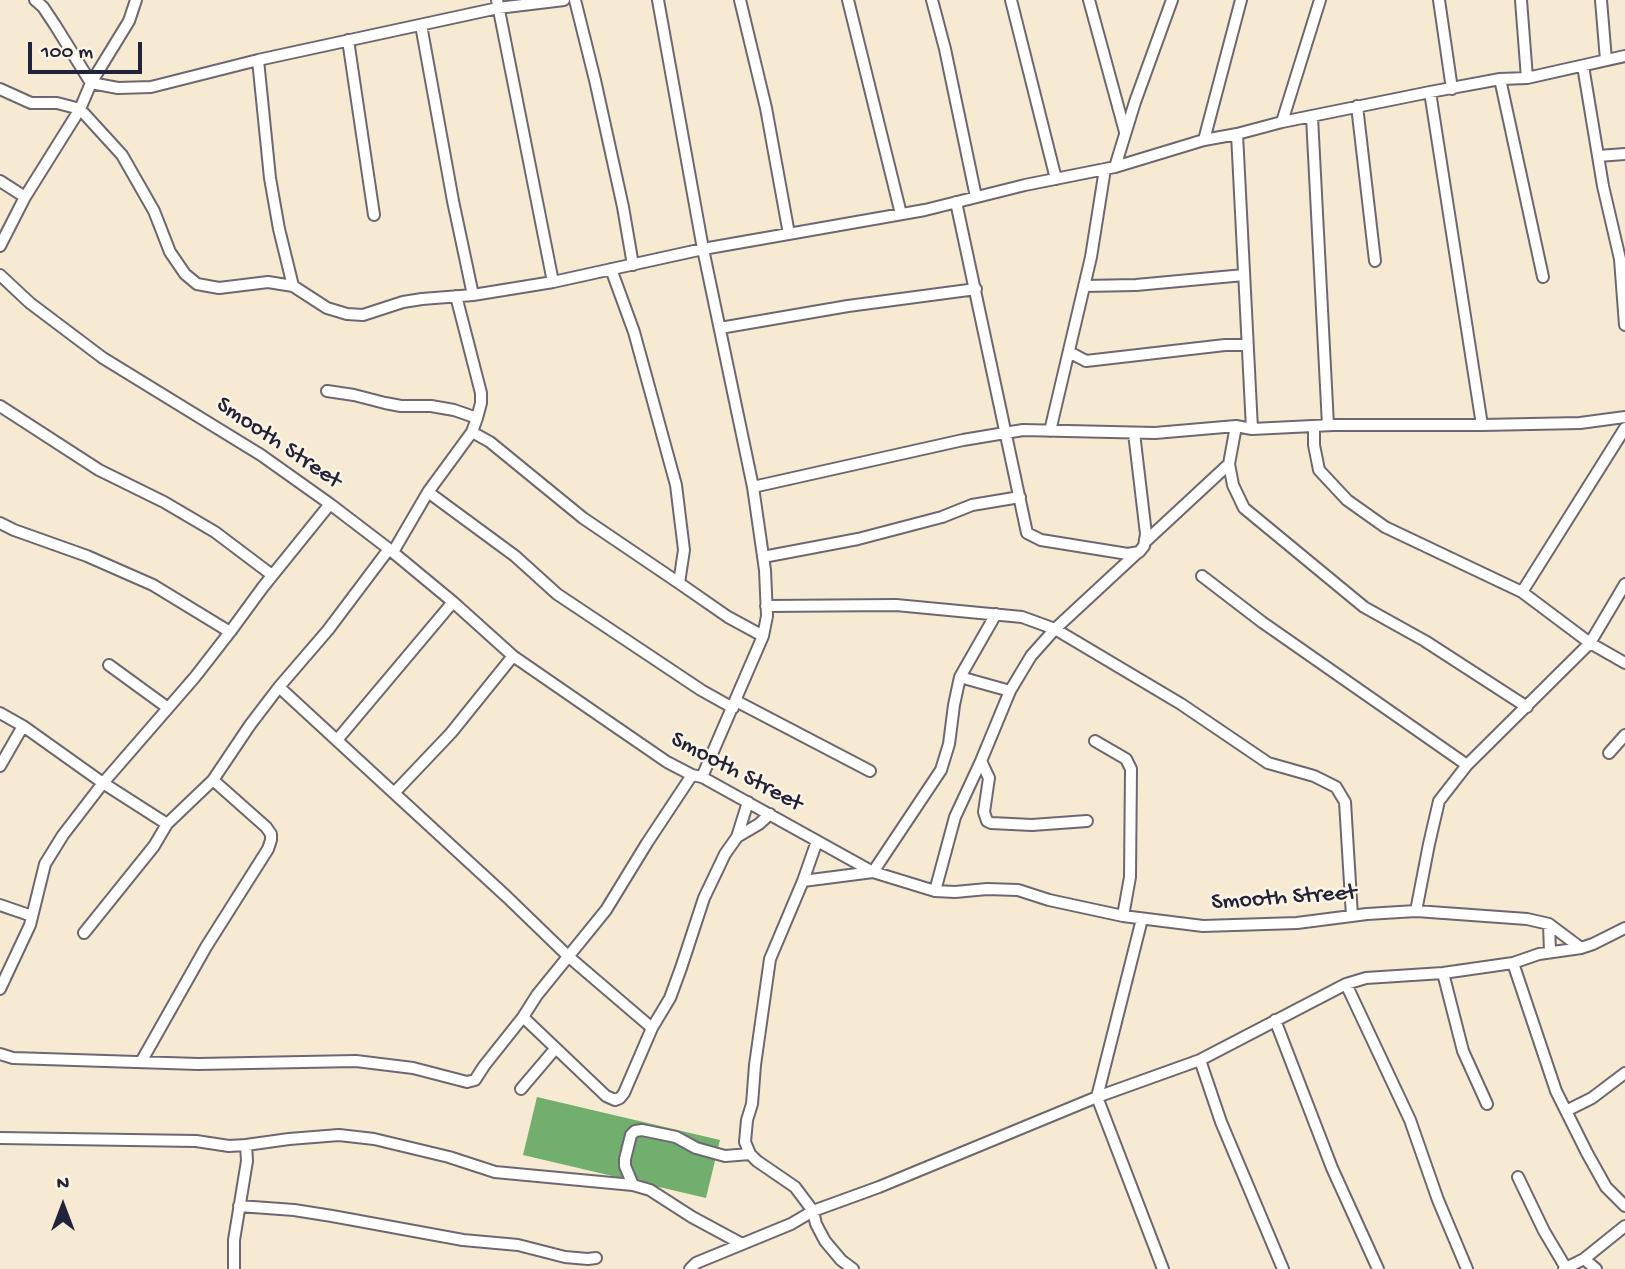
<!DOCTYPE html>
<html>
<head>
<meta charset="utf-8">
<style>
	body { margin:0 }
	#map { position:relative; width:1625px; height:1269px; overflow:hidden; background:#f7ead2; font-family:"Gochi Hand",sans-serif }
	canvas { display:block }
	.north { position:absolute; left:28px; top:1171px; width:70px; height:70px; -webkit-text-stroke:5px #fcf5e5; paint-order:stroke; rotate:0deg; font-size:19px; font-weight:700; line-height:28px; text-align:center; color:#22223b }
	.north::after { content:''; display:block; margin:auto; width:24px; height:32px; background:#22223b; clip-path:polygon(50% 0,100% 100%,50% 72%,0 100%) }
	.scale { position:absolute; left:28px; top:42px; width:114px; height:32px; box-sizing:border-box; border:4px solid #22223b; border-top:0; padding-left:9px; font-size:21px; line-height:24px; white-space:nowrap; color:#22223b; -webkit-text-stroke:5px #fcf5e5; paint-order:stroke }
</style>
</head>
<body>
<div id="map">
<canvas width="1625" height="1269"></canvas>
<div class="north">N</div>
<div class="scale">100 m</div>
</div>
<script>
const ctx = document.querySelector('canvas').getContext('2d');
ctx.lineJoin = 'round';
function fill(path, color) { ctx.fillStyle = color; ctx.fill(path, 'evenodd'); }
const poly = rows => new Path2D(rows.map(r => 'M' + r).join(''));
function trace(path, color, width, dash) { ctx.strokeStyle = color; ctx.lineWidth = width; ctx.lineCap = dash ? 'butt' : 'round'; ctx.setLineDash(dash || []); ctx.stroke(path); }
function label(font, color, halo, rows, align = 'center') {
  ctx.font = font + ' "Gochi Hand",sans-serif'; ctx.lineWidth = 5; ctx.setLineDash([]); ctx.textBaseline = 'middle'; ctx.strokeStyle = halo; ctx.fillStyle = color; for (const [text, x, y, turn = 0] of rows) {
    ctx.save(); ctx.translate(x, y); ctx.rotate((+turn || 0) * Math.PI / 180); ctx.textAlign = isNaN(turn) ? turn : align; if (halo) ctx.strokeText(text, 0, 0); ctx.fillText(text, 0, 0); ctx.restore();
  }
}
const forest = poly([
	[537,1097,720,1140,706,1198,523,1155]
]);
const minor = poly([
	[35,0,43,7,55,25,91,83,118,88,151,87,258,60,498,8,564,0],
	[497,0,553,282],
	[575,0,595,80,623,207,633,265],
	[658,0,703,249,753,487,765,570,767,616,763,636,702,777],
	[740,0,766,108,789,234],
	[848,0,901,214],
	[932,0,945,49,976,197],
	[1011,0,1056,179],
	[1089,0,1125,132],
	[1439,0,1452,89],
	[1521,0,1527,78],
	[1601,0,1606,60],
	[421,25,453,201,473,295],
	[348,40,374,215],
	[258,60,270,178,279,229,293,286],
	[1583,66,1603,186,1620,259,1625,325],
	[1500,79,1543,277],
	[0,89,31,103,57,103,80,109,122,155,154,211,170,252,185,274,197,284,219,288,268,282,293,286,327,308,347,314,363,315,403,302,422,299,473,295,553,282,703,249,925,210,1025,185,1115,167,1204,140,1237,134,1282,122,1430,92,1500,79,1527,78,1625,56],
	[1430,92,1482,425],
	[1357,106,1375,261],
	[1312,117,1328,425],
	[1282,122,1320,0],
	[1237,134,1252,429],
	[1204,140,1241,0],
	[1598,156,1625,154],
	[1115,167,1135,102,1172,0],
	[0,181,25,197],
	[956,202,1027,533,1041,540,1128,554,1139,552,1144,546,1146,534,1134,433],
	[0,246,25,197,80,109,91,83,129,21,136,0],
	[611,269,634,332,676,485,684,550,679,583],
	[0,275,30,303,103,358,261,455,330,504,389,549,453,602,513,656,600,716,667,762,692,775,702,777,873,872,935,891,955,892,987,889,1018,890,1049,900,1123,916,1203,926,1297,923,1367,914,1416,911,1527,919,1549,924,1581,948],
	[1084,286,1136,285,1244,275],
	[456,296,481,393,481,403,477,418],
	[720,328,848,306,976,289],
	[1069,352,1086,361,1225,345,1247,345],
	[327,391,354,395,385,403,401,406,431,406,454,410,477,418,472,432],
	[0,406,99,470,164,502,215,532,272,575],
	[1236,426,1229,464,1233,485,1244,508,1364,607,1425,641,1527,707],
	[1314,426,1314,445,1319,470,1347,500,1385,527,1522,592,1590,643,1625,663],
	[1050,431,1091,257,1105,169],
	[753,487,963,440,1023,430,1155,433,1236,426,1252,429,1333,425,1482,425,1580,423,1625,417],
	[428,492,515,556,557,594,701,690,733,708],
	[0,523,14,530,87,556,153,585,230,632],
	[1146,541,1229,464],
	[393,552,428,492,472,432,490,442,583,518,679,583,728,617,763,636],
	[763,557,858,539,942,517,972,505,1020,497],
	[1202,576,1262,622,1467,765],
	[1522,592,1625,428],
	[766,606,896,605,1022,617,1055,629,1181,704,1268,763,1314,776,1336,787,1345,802,1352,916],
	[513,656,451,733,394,793,507,897,569,957,652,1028],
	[109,665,168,708],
	[960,677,1010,691],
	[279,687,394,793],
	[736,701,870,771],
	[0,713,23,726,103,783,167,824],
	[337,740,453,602],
	[1095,741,1126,759,1131,769,1130,877,1123,916],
	[1609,753,1625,735],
	[981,761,989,778,984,812,987,821,991,823,1032,825,1087,821],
	[0,766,23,726],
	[737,837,748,802],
	[817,841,803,881,770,959,755,1065,752,1104,747,1120,745,1142,750,1154,757,1161,795,1187,813,1211,816,1224,825,1241,841,1260,853,1269],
	[803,881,873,872,941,770,949,744,954,705,960,677,996,614],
	[935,891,955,817,981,761,1010,691,1031,656,1055,629,1137,553],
	[0,905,32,916],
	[1416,911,1429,844,1439,801,1467,765,1590,643,1625,584],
	[1142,919,1097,1097,1163,1269],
	[1549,924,1550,952],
	[84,933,154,846,167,824,213,780,250,725,279,687,328,630,389,549],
	[1513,963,1556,1091,1587,1153,1606,1187,1625,1206],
	[1443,973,1463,1051,1487,1104],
	[1346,984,1410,1120,1438,1200,1467,1269],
	[0,989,30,925,45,864,63,835,103,783,195,677,230,632,263,587,330,504],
	[523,1017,606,1096,615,1100,620,1098,624,1093,652,1028,670,998,681,968,704,898,725,854,737,837,759,824,770,814],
	[1275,1020,1332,1168,1378,1269],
	[0,1054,13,1058,198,1064,356,1061,413,1068,467,1082,475,1080,484,1066,523,1017,537,995,606,910,647,843,692,775],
	[1200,1060,1221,1122,1283,1269],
	[141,1062,206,947,268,849,271,840,271,834,266,827,213,780],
	[521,1089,555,1049],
	[1566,1111,1592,1098,1625,1073],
	[0,1138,196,1141,229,1146,246,1145,247,1161,234,1240,234,1269],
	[246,1145,289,1139,339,1135,374,1139,449,1157,495,1172,633,1185,650,1190,692,1217,742,1244],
	[1518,1177,1544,1231,1566,1268],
	[633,1185,625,1166,625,1159,631,1135,635,1131,642,1130,676,1137,696,1148,725,1156,750,1154],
	[239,1206,294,1210,332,1216,463,1240,518,1245,565,1257,588,1259,596,1258],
	[1584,1259,1596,1269],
	[690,1269,696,1263,791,1224,813,1211,879,1187,1097,1097,1200,1060,1346,984,1366,978,1443,973,1513,963,1539,954,1581,948,1593,944,1625,928],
	[1564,1269,1584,1259,1625,1226]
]);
const streetNames = [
	["Smooth Street",278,444,34],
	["Smooth Street",736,773,28],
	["Smooth Street",1284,899,-4]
];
fill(forest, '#72af6f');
trace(minor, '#6d6870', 14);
trace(minor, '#fff', 10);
label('24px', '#22223b', '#fcf5e5', streetNames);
</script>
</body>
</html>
